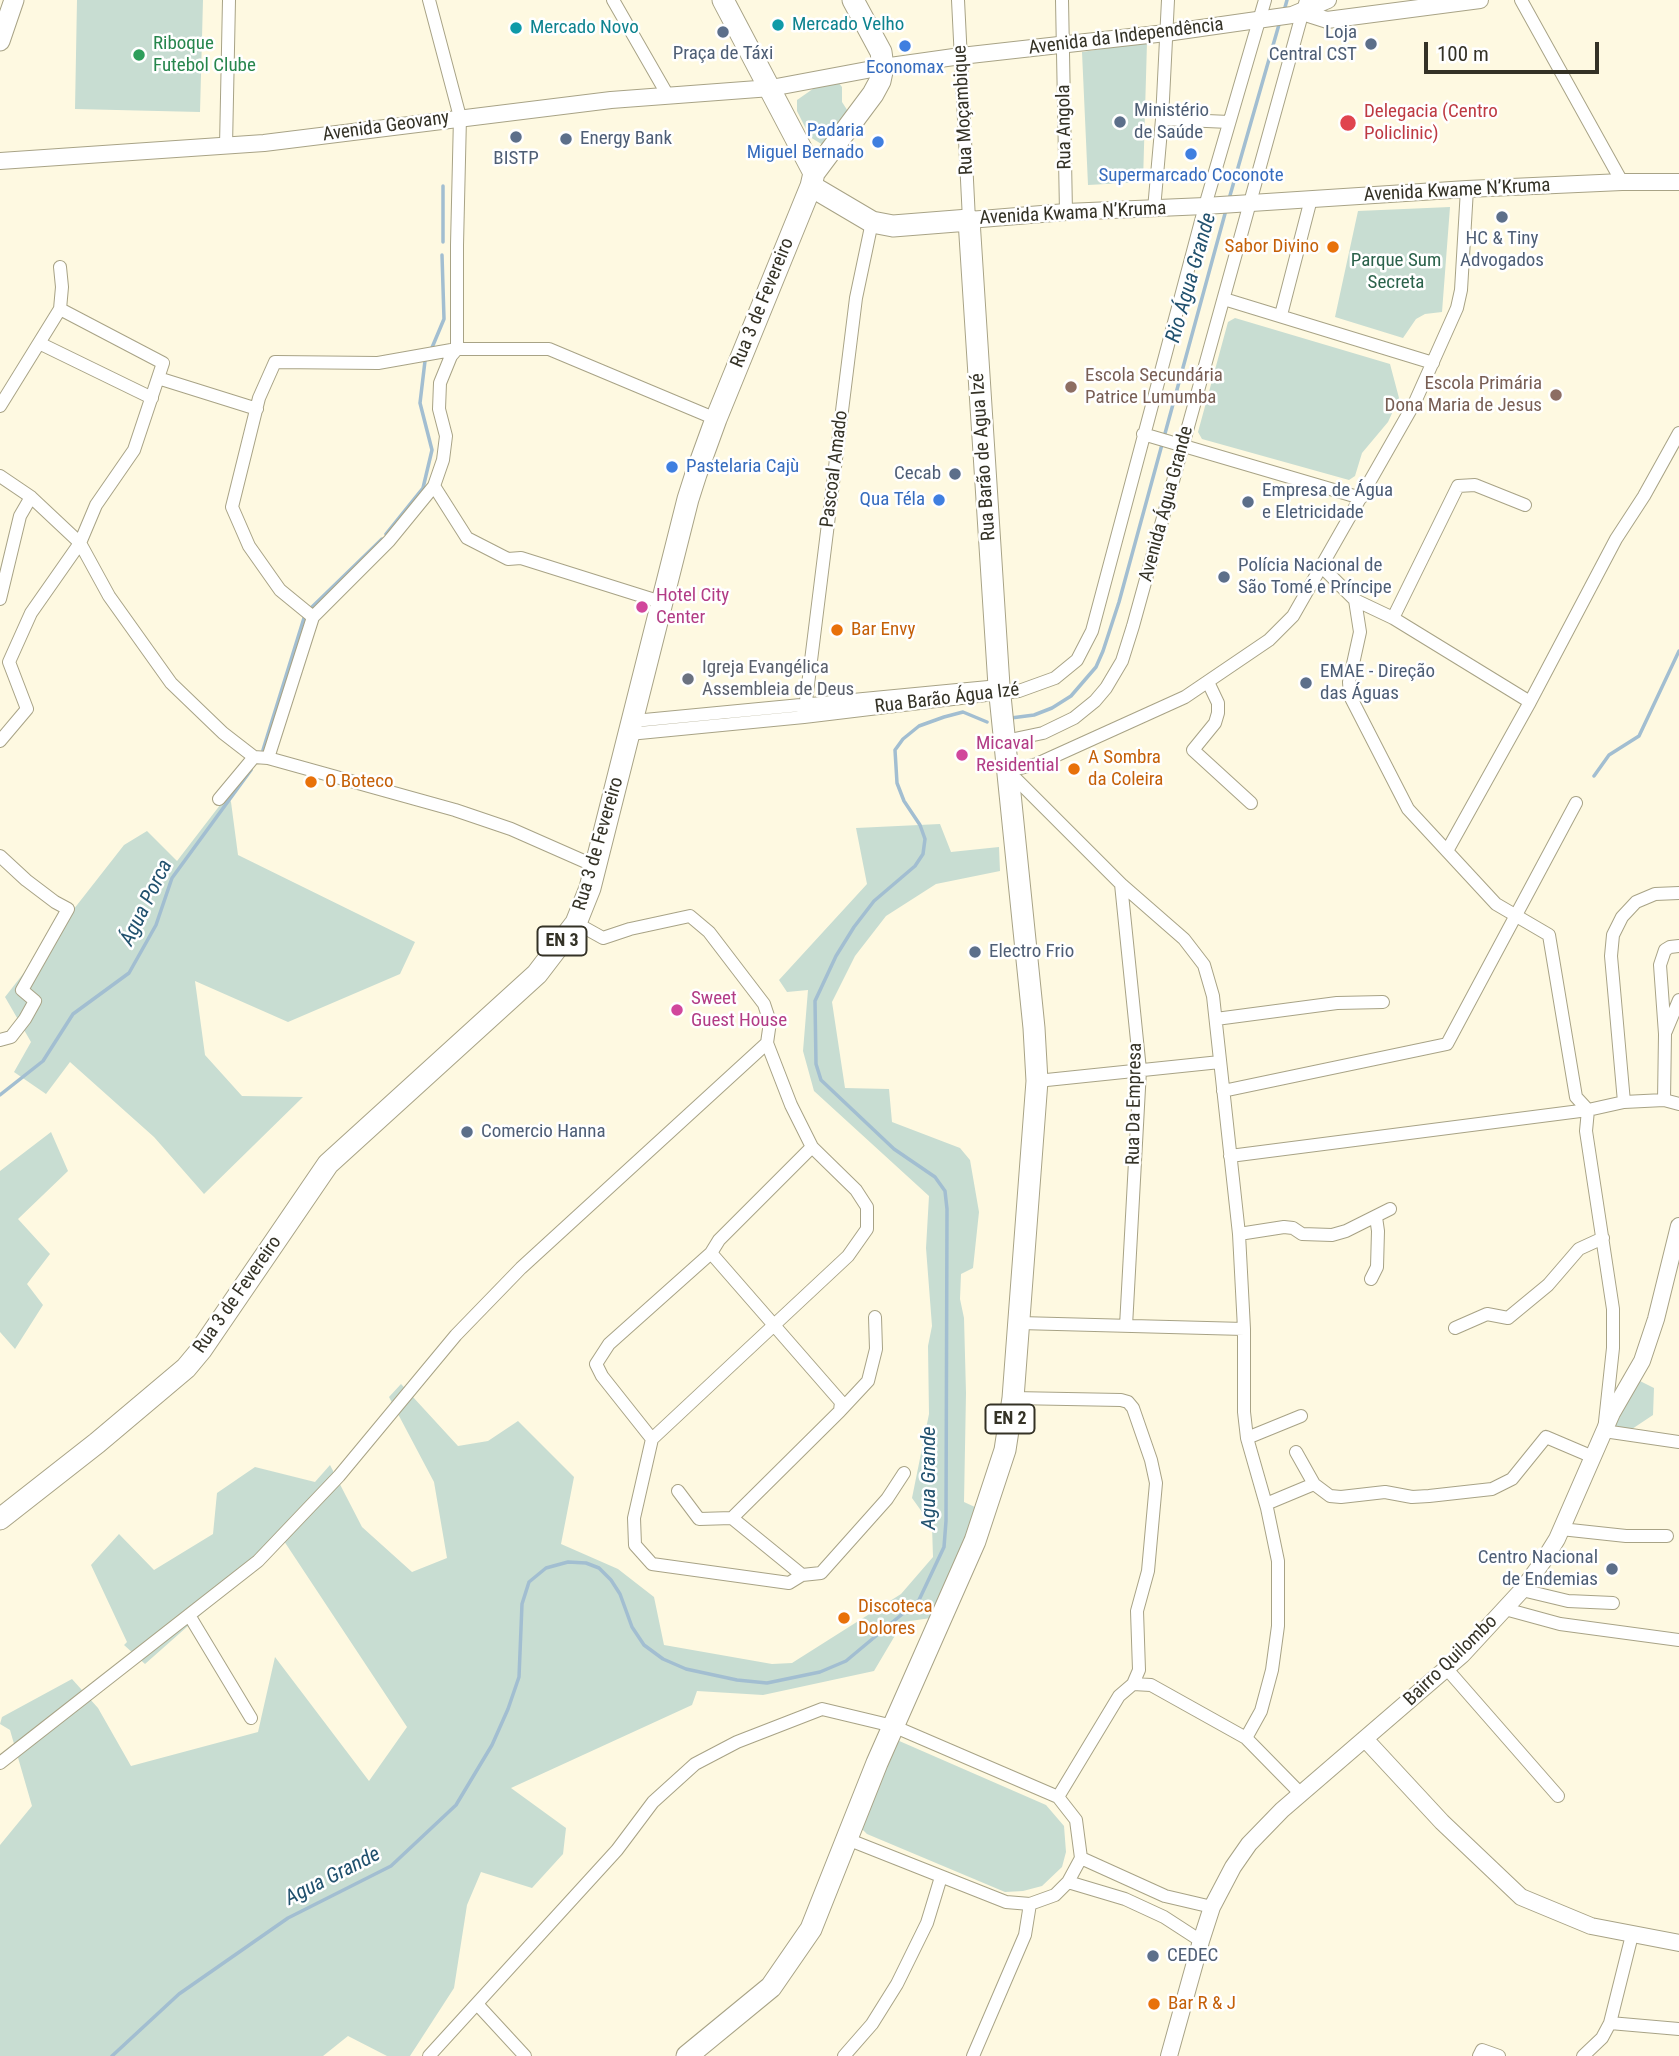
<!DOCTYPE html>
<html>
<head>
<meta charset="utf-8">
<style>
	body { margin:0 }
	#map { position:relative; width:1679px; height:2056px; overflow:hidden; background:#fef9e1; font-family:"Roboto Condensed",sans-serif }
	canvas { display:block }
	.scale { position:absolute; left:1424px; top:42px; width:175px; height:32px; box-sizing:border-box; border:4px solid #343226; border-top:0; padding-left:9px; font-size:21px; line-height:24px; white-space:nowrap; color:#343226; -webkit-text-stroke:5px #fff; paint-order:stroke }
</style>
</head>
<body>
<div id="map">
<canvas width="1679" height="2056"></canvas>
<div class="scale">100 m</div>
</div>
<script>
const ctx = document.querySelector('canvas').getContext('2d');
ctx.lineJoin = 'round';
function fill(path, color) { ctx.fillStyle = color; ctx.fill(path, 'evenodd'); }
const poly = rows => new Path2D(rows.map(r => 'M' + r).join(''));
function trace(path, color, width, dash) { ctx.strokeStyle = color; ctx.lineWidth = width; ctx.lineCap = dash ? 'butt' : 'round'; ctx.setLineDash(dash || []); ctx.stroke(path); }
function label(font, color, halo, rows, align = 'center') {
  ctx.font = font + ' "Roboto Condensed",sans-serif'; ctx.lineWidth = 5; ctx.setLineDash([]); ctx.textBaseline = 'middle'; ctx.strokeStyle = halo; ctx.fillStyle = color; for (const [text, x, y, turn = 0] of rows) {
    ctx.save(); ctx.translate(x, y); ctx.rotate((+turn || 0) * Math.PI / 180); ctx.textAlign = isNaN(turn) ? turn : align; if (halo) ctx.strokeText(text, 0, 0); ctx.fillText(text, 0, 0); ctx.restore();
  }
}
const green = poly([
	[77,0,203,0,200,112,75,109],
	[1147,42,1143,182,1088,185,1082,52],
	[838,82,842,87,842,102,851,116,823,145,810,137,797,111,797,100,820,84],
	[1450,207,1442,312,1425,314,1416,319,1403,338,1335,317,1358,211],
	[1235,318,1390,364,1399,398,1388,422,1362,453,1355,476,1349,480,1202,439,1198,432,1228,322],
	[227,796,231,802,238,855,415,942,400,974,288,1022,195,981,205,1055,242,1096,303,1097,204,1194,154,1137,70,1062,46,1094,14,1072,31,1042,5,997,124,845,147,831,177,861],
	[940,824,951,852,999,847,1000,871,936,884,886,916,855,956,832,1002,845,1088,889,1089,892,1122,960,1148,970,1160,979,1212,973,1268,961,1274,960,1299,964,1318,966,1393,964,1502,988,1513,931,1618,903,1622,874,1671,763,1695,697,1691,692,1705,511,1788,566,1828,563,1854,532,1888,481,1872,467,1905,454,1988,410,2056,387,2056,348,2036,323,2056,0,2056,0,1845,32,1806,10,1730,0,1724,2,1717,72,1679,98,1708,131,1766,258,1732,275,1657,369,1781,407,1727,284,1541,145,1664,124,1645,127,1642,91,1565,119,1534,154,1570,213,1534,217,1493,255,1467,315,1482,330,1465,362,1527,412,1572,447,1558,434,1482,389,1397,401,1384,458,1446,488,1441,518,1421,574,1477,561,1544,618,1569,654,1597,664,1645,772,1664,792,1663,901,1594,933,1557,932,1526,912,1498,929,1414,928,1346,932,1326,926,1248,929,1196,814,1091,803,1051,808,990,787,992,779,980,867,884,856,828],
	[51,1132,68,1171,18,1219,50,1254,27,1284,43,1305,15,1349,0,1332,0,1171],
	[1640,1381,1654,1388,1653,1415,1629,1431,1611,1427],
	[897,1740,1046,1805,1064,1826,1066,1852,1062,1867,1042,1886,1023,1891,1005,1892,867,1834,861,1828]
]);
const stream = poly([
	[1284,11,1287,0],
	[1229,199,1280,21],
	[443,242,443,186],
	[431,350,444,319,442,255],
	[386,534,423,488,432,450,420,403,425,361],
	[312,607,382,539],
	[1011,718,1034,715,1052,708,1071,696,1096,667,1103,651,1119,602,1226,210],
	[263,750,304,618],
	[1594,776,1609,755,1639,736,1679,651],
	[0,1095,43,1061,73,1014,129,973,156,925,172,878,251,770],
	[112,2056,179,1994,288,1918,391,1866,456,1805,492,1745,508,1709,519,1677,522,1604,529,1582,546,1568,568,1562,586,1563,599,1568,611,1580,620,1594,632,1627,644,1645,663,1659,686,1669,737,1680,767,1683,820,1672,846,1661,919,1600,944,1547,946,1521,947,1209,945,1191,935,1177,894,1149,821,1080,816,1064,815,1001,836,956,854,927,874,901,915,866,923,854,925,839,920,825,904,801,897,783,895,750,903,739,919,726,944,717,963,712,987,722]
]);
const minor = poly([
	[613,0,667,94],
	[958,0,969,220],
	[1062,0,1066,212],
	[1521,0,1622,182],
	[1162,119,1229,122],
	[226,146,229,0],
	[1154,209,1162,119,1168,0],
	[1224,299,1433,363],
	[1281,315,1311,199],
	[39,343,152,398],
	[158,378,257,409],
	[0,406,60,309,62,287,60,267],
	[1143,434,1361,498],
	[0,476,31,497,80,543,109,596,171,683,223,733,254,757,268,758,455,810,511,829,595,866],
	[434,486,467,538,508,559,521,558,661,602],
	[1322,567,1355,600,1393,618,1530,702],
	[0,599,20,516,31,497],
	[1355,600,1360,632,1349,682,1350,696,1408,809,1496,904,1549,935,1576,1097,1588,1110,1586,1131,1613,1309,1613,1348,1604,1431,1679,1442],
	[313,617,280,590,249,546,232,507,259,398,275,362,378,363,457,349,549,349,716,419],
	[1393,618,1458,486,1475,485,1525,505],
	[1208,682,1218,703,1218,713,1215,723,1193,750,1251,803],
	[804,717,856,298,872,222],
	[634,721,999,686],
	[629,734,804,717,1019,691,1055,678,1077,660,1092,631,1205,206,1265,0],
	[0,741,27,709,9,662,31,613,80,543,96,505,134,450,163,363,60,309],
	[1005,741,1043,733,1074,718,1095,701,1106,688,1122,661,1133,626,1306,0],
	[268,758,313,617,389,541,434,486,443,460,446,436,439,409,440,383,451,356,457,349,457,245,460,117,429,0],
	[1008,771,1121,884,1184,939,1204,965,1213,996,1239,1234,1244,1329,1244,1412,1247,1438,1267,1508,1278,1561,1278,1626,1272,1670,1261,1711,1246,1738],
	[1008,771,1037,764,1185,697,1269,640,1293,616,1415,402,1457,308,1461,290,1467,189],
	[219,799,254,757],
	[1447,851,1530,702,1616,539,1644,496,1679,433],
	[0,856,26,880,55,902,68,909,22,990,35,1001,25,1019,11,1037,0,1040],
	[1121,884,1140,1070,1126,1326],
	[1216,1019,1337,1003,1383,1002],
	[1666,1031,1679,1000],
	[767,1043,791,1105,812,1147,719,1240,711,1253,841,1402,840,1411,732,1518,802,1575,821,1573,887,1499,904,1473],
	[1037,1081,1220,1062],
	[1223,1091,1447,1044,1576,803],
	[1664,1100,1665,1034,1660,965,1665,950,1670,947,1679,946],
	[1624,1102,1611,956,1613,935,1622,917,1636,902,1655,894,1679,893],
	[1230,1156,1588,1110,1624,1102,1664,1100,1679,1104],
	[1239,1234,1284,1227,1293,1228,1302,1234,1332,1235,1346,1231,1390,1209],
	[711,1253,609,1344,596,1364,602,1376,652,1439,634,1518,635,1545,652,1564,789,1583,802,1575],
	[1371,1279,1377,1267,1378,1231,1376,1217],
	[1020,1323,1244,1329],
	[1455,1328,1487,1314,1508,1318,1548,1285,1579,1249,1603,1238],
	[1013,1398,1121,1400,1128,1402,1133,1408,1151,1460,1156,1483,1148,1571,1137,1611,1139,1670,1133,1684],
	[840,1411,868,1381,876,1349,875,1317],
	[1247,1438,1301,1416],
	[652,1439,848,1256,867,1229,867,1207,856,1190,812,1147],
	[1296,1452,1314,1484,1330,1496,1341,1497,1385,1492,1412,1497,1429,1496,1492,1489,1512,1479,1546,1437,1593,1457],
	[678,1491,699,1519,732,1518],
	[1266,1504,1314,1484],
	[1561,1529,1626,1536,1667,1536],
	[1522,1590,1568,1601,1613,1603],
	[1505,1609,1560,1624,1679,1640],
	[189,1615,251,1718],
	[1446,1668,1558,1796],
	[0,1763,258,1561,339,1476,456,1335,521,1268,767,1043,770,1022,764,1004,709,932,690,916,630,929,603,938,576,923],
	[1058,1797,1119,1696,1133,1684,1151,1685,1246,1738,1301,1794],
	[1081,1858,1165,1896,1212,1907],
	[1068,1882,1125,1899,1164,1917,1201,1941],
	[477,2004,525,2056],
	[1610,2023,1679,2029],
	[429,2056,617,1850,653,1802,695,1764,737,1742,822,1709,893,1726,1058,1797,1076,1820,1081,1858,1068,1882,1055,1895,1030,1904,1006,1902,847,1839],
	[844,2056,872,2024,897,1984,927,1923,941,1877],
	[973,2056,1025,1935,1030,1904],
	[1479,2056,1482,2050,1499,2056],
	[1583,2056,1602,2038,1610,2023,1632,1935]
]);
const tertiary = poly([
	[1302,12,1327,20,1480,0],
	[0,161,264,143,611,100,771,88,883,67,961,56,1166,33,1292,15,1328,0],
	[969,220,1066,212,1205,206,1467,189,1622,182,1679,182],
	[1366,1740,1442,1822,1521,1897,1591,1926,1679,1943],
	[1169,2056,1201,1941,1212,1907,1233,1867,1249,1844,1282,1810,1462,1655,1522,1590,1544,1560,1557,1539,1612,1413,1642,1361,1656,1319,1679,1226]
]);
const secondary = poly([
	[0,41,14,0]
]);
const primary = poly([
	[723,0,814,173],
	[0,1519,97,1443,186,1368,201,1350,328,1164,537,974,576,923,590,888,688,499,696,474,716,419,811,186,814,173,873,94,880,81,883,67,881,52,853,0],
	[687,2056,771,1987,811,1929,877,1763,975,1541,1005,1450,1013,1398,1037,1081,1034,1028,999,686,969,220,893,226,872,222,811,186]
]);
const markers = [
	[778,25,7,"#0f9aa8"],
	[516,28,7,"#0f9aa8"],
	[723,32,7,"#5c6f8a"],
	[1371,44,7,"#5c6f8a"],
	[905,46,7,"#3f7fe0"],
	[139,55,7,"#2e9e5b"],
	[1120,122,7,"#5c6f8a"],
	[1348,123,9,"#e0444e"],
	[516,137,7,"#5c6f8a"],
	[566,139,7,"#5c6f8a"],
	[878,142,7,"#3f7fe0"],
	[1191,154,7,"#3f7fe0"],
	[1502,217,7,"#5c6f8a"],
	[1333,247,7,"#e8710a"],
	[1071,387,7,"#8d6e63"],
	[1556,395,7,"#8d6e63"],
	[672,467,7,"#3f7fe0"],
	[955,474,7,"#5c6f8a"],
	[939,500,7,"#3f7fe0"],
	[1248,502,7,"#5c6f8a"],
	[1224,577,7,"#5c6f8a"],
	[642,607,7,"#d1479c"],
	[837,630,7,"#e8710a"],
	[688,679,7,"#6b7280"],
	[1306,683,7,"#5c6f8a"],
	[962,755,7,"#d1479c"],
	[1074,769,7,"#e8710a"],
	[311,782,7,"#e8710a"],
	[975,952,7,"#5c6f8a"],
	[677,1010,7,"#d1479c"],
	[467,1132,7,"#5c6f8a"],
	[1612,1569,7,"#5c6f8a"],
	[844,1618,7,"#e8710a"],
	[1153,1956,7,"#5c6f8a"],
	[1154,2004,7,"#e8710a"]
];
const shields = [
	[562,941,49],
	[1010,1419,49]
];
const shieldNames = [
	["EN 3",562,941],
	["EN 2",1010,1419]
];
const cultureNames = [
	["Mercado Velho",792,25],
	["Mercado Novo",530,28]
];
const serviceNames = [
	["Loja",1357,33,"right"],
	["Central CST",1357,55,"right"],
	["Praça de Táxi",723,54,"center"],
	["Ministério",1134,111],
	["de Saúde",1134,133],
	["Energy Bank",580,139],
	["BISTP",516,159,"center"],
	["HC & Tiny",1502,239,"center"],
	["Advogados",1502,261,"center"],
	["Cecab",941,474,"right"],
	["Empresa de Água",1262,491],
	["e Eletricidade",1262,513],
	["Polícia Nacional de",1238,566],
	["São Tomé e Príncipe",1238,588],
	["EMAE - Direção",1320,672],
	["das Águas",1320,694],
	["Electro Frio",989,952],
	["Comercio Hanna",481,1132],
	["Centro Nacional",1598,1558,"right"],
	["de Endemias",1598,1580,"right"],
	["CEDEC",1167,1956]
];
const streetNames = [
	["Avenida da Independência",1126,37,-7],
	["Rua Moçambique",964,110,-93],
	["Avenida Geovany",386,127,-8],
	["Rua Angola",1065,127,-91],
	["Avenida Kwame N’Kruma",1457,191,-3],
	["Avenida Kwama N’Kruma",1073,214,-3],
	["Rua 3 de Fevereiro",763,303,-68],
	["Rua Barão de Agua Izé",984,457,-94],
	["Pascoal Amado",835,469,-83],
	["Avenida Água Grande",1167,504,-75],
	["Rua Barão Água Izé",947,699,-7],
	["Rua 3 de Fevereiro",599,844,-74],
	["Rua Da Empresa",1135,1104,-89],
	["Rua 3 de Fevereiro",238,1295,-55],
	["Bairro Quilombo",1451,1661,-44]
];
const leisureNames = [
	["Riboque",153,44],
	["Futebol Clube",153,66]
];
const shopNames = [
	["Economax",905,68],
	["Padaria",864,131,"right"],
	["Miguel Bernado",864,153,"right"],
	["Supermarcado Coconote",1191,176],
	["Pastelaria Cajù",686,467,"left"],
	["Qua Téla",925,500,"right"]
];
const healthNames = [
	["Delegacia (Centro",1364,112],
	["Policlinic)",1364,134]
];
const foodNames = [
	["Sabor Divino",1319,247,"right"],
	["Bar Envy",851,630],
	["A Sombra",1088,758],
	["da Coleira",1088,780],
	["O Boteco",325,782],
	["Discoteca",858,1607],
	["Dolores",858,1629],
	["Bar R & J",1168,2004]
];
const parkNames = [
	["Parque Sum",1396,261],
	["Secreta",1396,283]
];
const educationNames = [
	["Escola Secundária",1085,376],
	["Patrice Lumumba",1085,398],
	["Escola Primária",1542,384,"right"],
	["Dona Maria de Jesus",1542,406,"right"]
];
const hotelNames = [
	["Hotel City",656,596],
	["Center",656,618],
	["Micaval",976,744],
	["Residential",976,766],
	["Sweet",691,999],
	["Guest House",691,1021]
];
const worshipNames = [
	["Igreja Evangélica",702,668],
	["Assembleia de Deus",702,690]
];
const waterNames = [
	["Rio Água Grande",1192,278,-74],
	["Água Porca",147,903,-64],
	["Agua Grande",930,1478,-90],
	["Agua Grande",333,1877,-27]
];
fill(green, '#c8ddd2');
trace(stream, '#a2bed1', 3.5);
trace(minor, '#a8a386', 14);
trace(tertiary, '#a8a386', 18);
trace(secondary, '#a8a386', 21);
trace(primary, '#a8a386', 23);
trace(minor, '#fff', 12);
trace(tertiary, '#fff', 16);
trace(secondary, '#fff', 19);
trace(primary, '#fff', 21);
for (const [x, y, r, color] of markers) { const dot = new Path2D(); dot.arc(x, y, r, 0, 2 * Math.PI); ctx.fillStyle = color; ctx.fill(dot); trace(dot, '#fff', 2.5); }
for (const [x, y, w] of shields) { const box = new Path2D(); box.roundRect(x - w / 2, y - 14.5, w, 29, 5); ctx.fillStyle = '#fff'; ctx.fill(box); trace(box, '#343226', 2); }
label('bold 18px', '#343226', null, shieldNames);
label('19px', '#0d838f', '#fff', cultureNames, 'left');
label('19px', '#4e5e75', '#fff', serviceNames, 'left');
label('19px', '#343226', '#fff', streetNames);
label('19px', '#27864d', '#fff', leisureNames, 'left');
label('19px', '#366cbe', '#fff', shopNames);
label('19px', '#be3a42', '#fff', healthNames, 'left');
label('19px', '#c56008', '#fff', foodNames, 'left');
label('19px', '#2b624b', '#fff', parkNames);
label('19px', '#785e54', '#fff', educationNames, 'left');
label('19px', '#b23c85', '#fff', hotelNames, 'left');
label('19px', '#5b616d', '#fff', worshipNames, 'left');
label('italic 21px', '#21516e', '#fff', waterNames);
</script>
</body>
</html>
